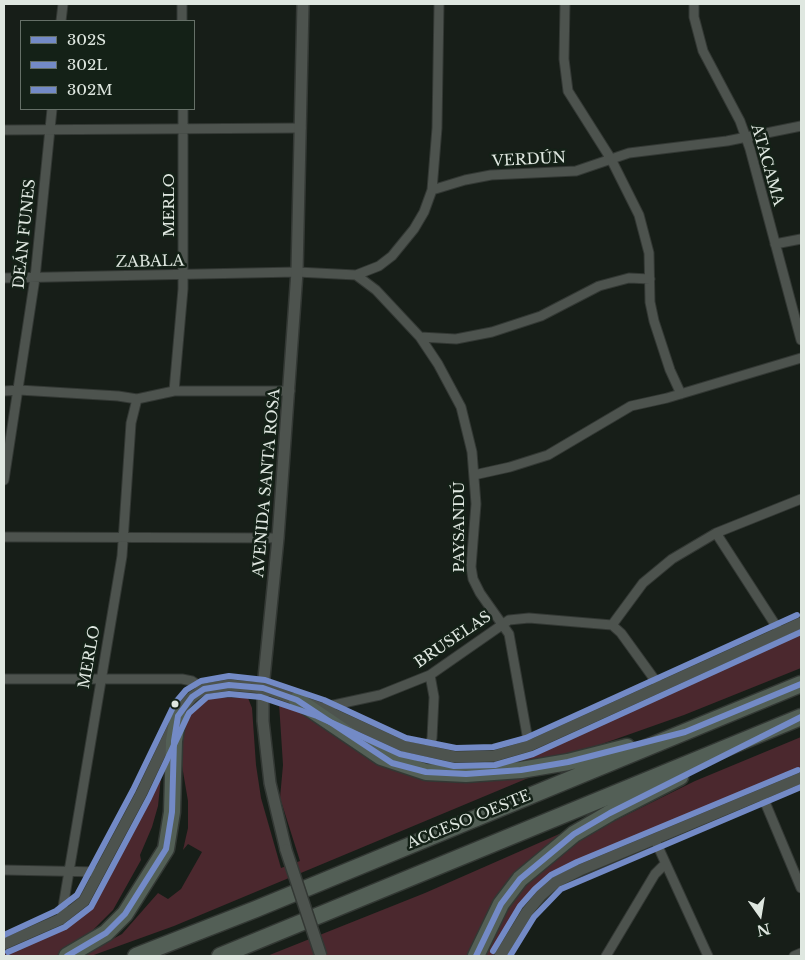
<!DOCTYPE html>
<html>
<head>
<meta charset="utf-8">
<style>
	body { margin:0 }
	#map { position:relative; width:805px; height:960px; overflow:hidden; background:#171e18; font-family:"Libre Baskerville",serif }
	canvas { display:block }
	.frame { position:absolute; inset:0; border:5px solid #dfe7e0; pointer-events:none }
	.legend { position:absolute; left:20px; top:20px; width:175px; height:90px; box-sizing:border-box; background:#142117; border:1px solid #657067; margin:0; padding:6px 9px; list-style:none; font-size:15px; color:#dfe7e0 }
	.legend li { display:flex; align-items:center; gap:10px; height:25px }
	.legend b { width:25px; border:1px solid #657067 }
	.north { position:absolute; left:735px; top:890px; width:50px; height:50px; -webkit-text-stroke:4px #142117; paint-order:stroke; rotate:167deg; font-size:14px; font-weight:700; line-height:20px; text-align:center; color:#dfe7e0 }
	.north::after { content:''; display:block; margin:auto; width:18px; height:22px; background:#dfe7e0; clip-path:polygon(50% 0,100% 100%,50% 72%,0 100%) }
</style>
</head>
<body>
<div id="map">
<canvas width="805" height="960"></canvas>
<div class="frame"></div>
<ul class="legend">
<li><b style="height:6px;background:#738ac6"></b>302S</li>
<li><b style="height:6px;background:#738ac6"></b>302L</li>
<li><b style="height:6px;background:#738ac6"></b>302M</li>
</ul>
<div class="north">N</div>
</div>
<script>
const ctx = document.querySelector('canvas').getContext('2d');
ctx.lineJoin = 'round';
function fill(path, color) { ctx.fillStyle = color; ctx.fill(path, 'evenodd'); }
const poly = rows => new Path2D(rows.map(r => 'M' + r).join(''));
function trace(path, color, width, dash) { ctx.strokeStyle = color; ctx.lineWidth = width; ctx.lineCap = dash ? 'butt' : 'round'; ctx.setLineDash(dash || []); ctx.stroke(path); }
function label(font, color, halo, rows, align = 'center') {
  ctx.font = font + ' "Libre Baskerville",serif'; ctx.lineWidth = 5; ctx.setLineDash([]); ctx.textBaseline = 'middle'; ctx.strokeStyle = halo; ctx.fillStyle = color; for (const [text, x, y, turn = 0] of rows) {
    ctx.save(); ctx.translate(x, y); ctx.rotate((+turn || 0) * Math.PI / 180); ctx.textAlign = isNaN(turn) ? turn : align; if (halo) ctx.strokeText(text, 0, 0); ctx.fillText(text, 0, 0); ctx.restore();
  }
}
const green = poly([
	[801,631,801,668,684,715,551,762,446,769,400,760,342,726,419,759,465,765,509,760,524,756],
	[206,697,248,698,252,708,256,765,261,798,281,868,300,861,280,798,283,765,279,703,296,708,391,767,533,776,174,926,91,956,81,956,122,934,158,893,168,899,181,889,202,852,188,844,183,850,188,828,188,801,179,748,187,719],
	[801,737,801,775,533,897,498,956,482,956,502,917,522,889,542,868,565,850,602,827,695,781],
	[162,767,158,806,152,827,140,855,141,860,113,910,88,935,56,956,4,956,4,950,34,940,68,925,89,906,127,837],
	[582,824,521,872,472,956,267,956,425,893]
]);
const minor = poly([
	[182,4,182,21],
	[565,4,564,59,568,91,611,159,639,215,649,253,650,302,654,321,670,370,681,394],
	[694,4,694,17,703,51,740,121,750,149,801,340],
	[61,21,63,4],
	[4,130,301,128],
	[432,190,437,128,439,4],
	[775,244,801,239],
	[356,275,376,290,420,337,438,364,461,407,472,452,476,504,471,567,473,579,480,593,509,634,529,746],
	[4,278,297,272,356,275,379,266,392,256,414,229,424,212,432,190,465,180,491,175,576,171,629,153,727,141,801,126],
	[420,337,456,339,492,332,541,316,599,286,629,278,650,279],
	[4,391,19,390,118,396,137,399,174,391,290,391],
	[174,391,183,289,183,109],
	[474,475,510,467,548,455,631,406,667,398,801,358],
	[4,480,35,278,52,109],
	[716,533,780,632],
	[4,537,278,538],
	[612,625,643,583,672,559,716,533,801,499],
	[612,625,621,633,660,687],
	[4,679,182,679,192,681,204,689],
	[320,708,380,695,430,675,509,620,529,618,612,625],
	[427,752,432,738,434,697,430,675],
	[762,795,801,888],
	[655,840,708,956],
	[4,870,100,872],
	[61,919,122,556,131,423,137,399],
	[606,956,655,874,665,864],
	[794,956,801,953]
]);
const tertiary = poly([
	[286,850,270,783,263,721,263,688,278,538,297,272,303,4],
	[4,944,61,919,84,901,141,794,182,708,192,697,204,689,229,685,263,688,320,708,403,746,455,757,494,756,529,746,801,623],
	[500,956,527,912,541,895,556,882,580,870,801,778]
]);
const motorway = poly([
	[297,700,381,757,426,772,466,774,521,770,568,762,627,747],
	[67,956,106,933,125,914,166,849,172,812,174,741,178,716],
	[136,956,256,909,801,684],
	[220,956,801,717],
	[476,956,501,904,520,879,574,834,610,813,680,777]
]);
const tertiaryBridge = poly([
	[286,850,321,956]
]);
const bus1 = poly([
	[67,956,106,933,125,914,166,849,172,812,174,741,178,716,192,697,204,689,229,685,263,688,297,700,392,763,426,772,466,774,521,770,568,762,685,732,801,684],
	[476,956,501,904,520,879,574,834,610,813,801,717]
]);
const bus2 = poly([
	[8,952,65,927,91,907,149,798,189,713,207,697,229,694,261,697,317,716,400,754,454,766,495,765,533,754,801,632],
	[510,956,534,917,561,889,801,787]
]);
const bus3 = poly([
	[4,935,56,911,77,895,133,790,175,703,186,690,201,681,229,676,265,680,324,700,406,738,456,748,493,747,526,738,797,615],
	[493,951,520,906,535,889,551,875,577,862,798,770]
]);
const markers = [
	[175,704,4.5,"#dfe7e0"]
];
const streetNames = [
	["VERDÚN",529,160,-3],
	["ATACAMA",767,165,74],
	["MERLO",170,205,-90],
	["DEÁN FUNES",25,234,-84],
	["ZABALA",150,262,-1],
	["AVENIDA SANTA ROSA",267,483,-85],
	["PAYSANDÚ",460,527,-90],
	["BRUSELAS",453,640,-34],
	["MERLO",90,657,-80],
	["ACCESO OESTE",469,820,-22]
];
fill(green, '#4b282e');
trace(minor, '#333834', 11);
trace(tertiary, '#333834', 14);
trace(motorway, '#333834', 19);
trace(minor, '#4d534e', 9);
trace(tertiary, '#4d534e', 11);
trace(motorway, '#535f56', 16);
trace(tertiaryBridge, '#333834', 14, []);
trace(tertiaryBridge, '#4d534e', 11);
trace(bus1, '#738ac6', 6);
trace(bus2, '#738ac6', 6);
trace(bus3, '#738ac6', 6);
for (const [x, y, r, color] of markers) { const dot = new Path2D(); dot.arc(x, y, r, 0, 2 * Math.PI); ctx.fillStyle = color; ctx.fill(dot); trace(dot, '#142117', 2); }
label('15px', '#dfe7e0', '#142117', streetNames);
</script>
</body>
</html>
